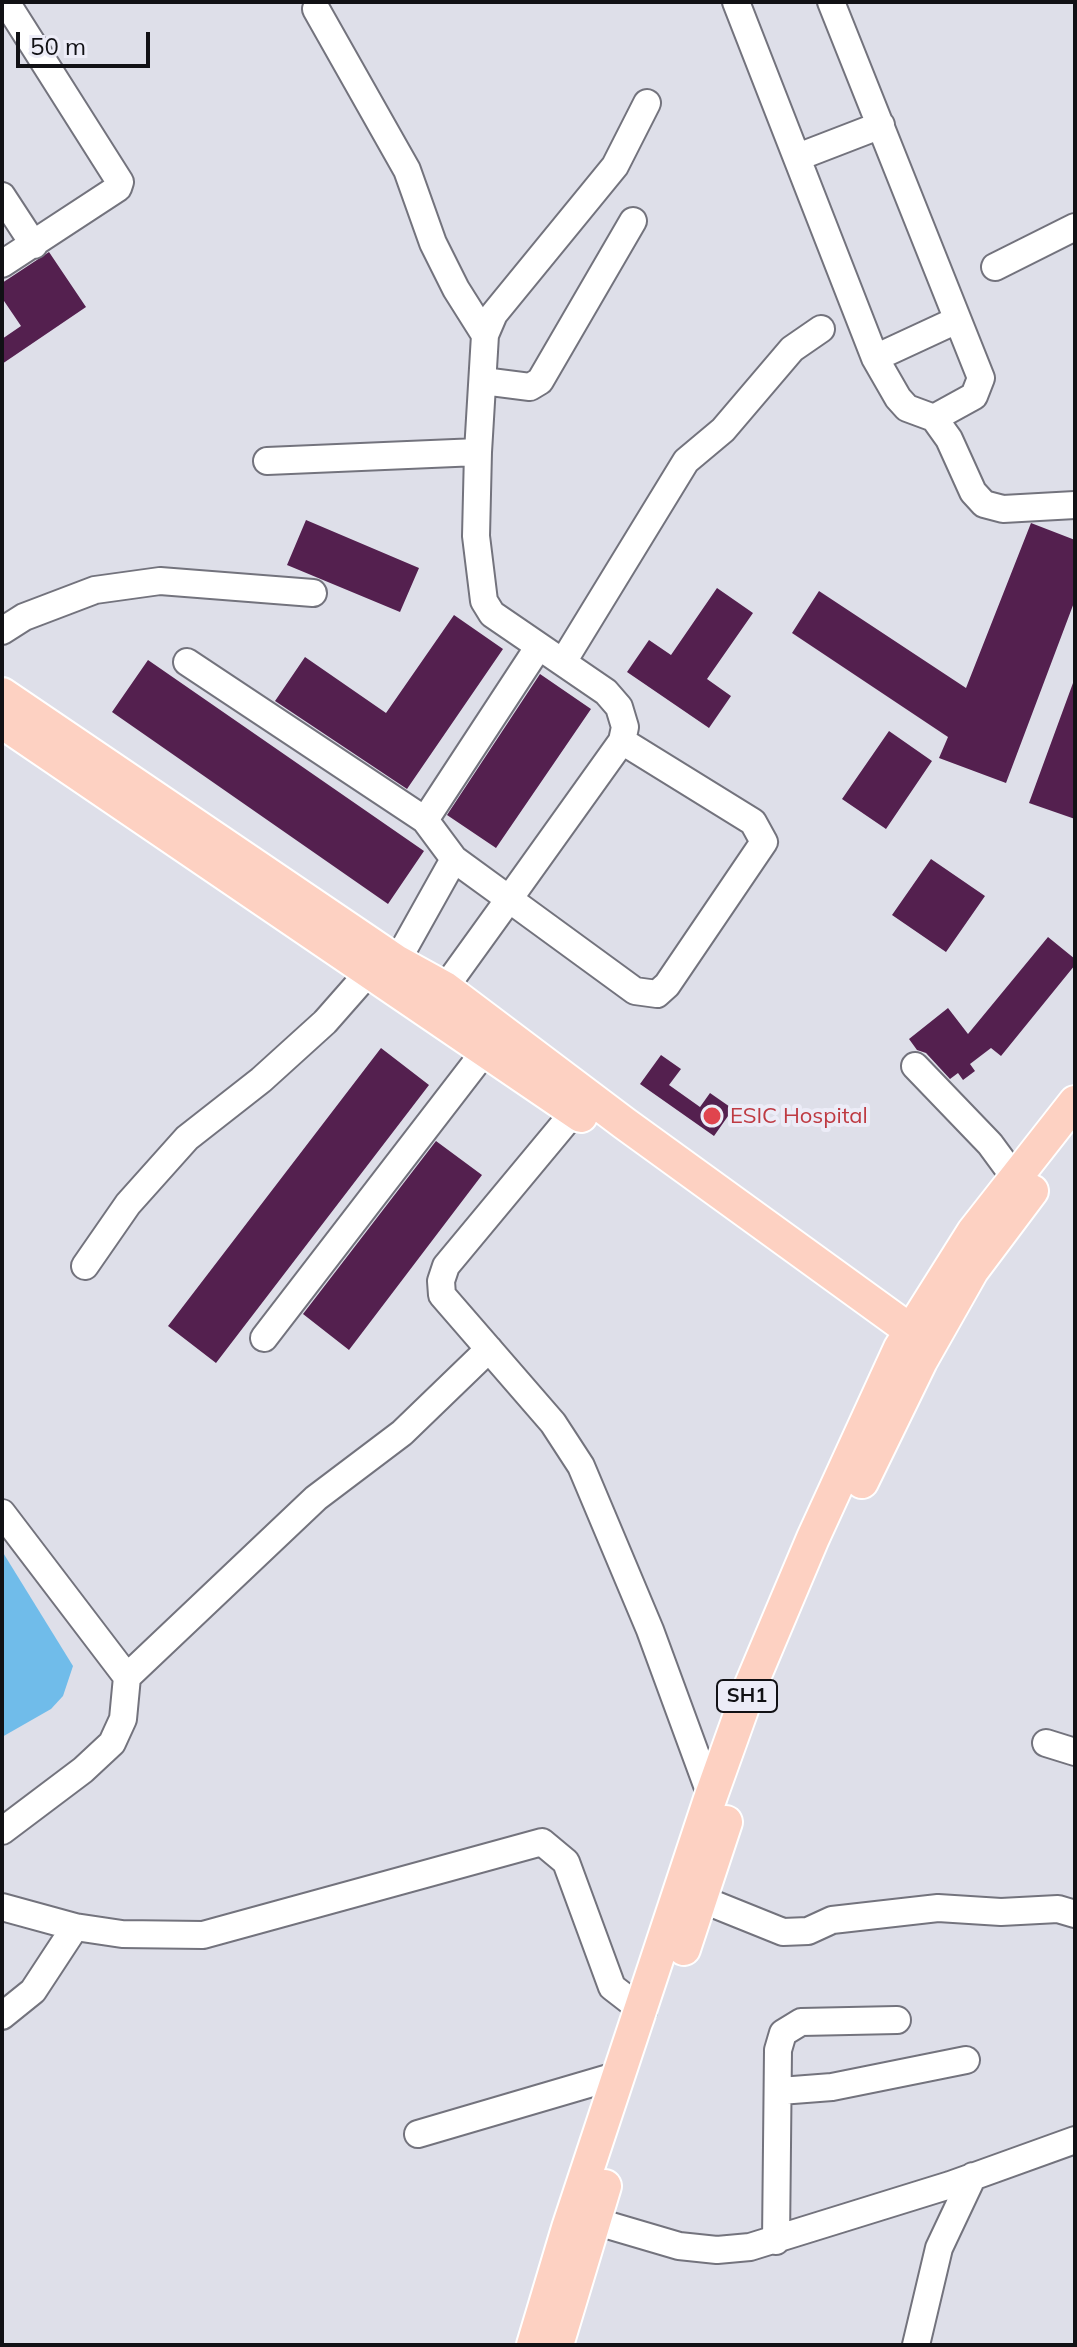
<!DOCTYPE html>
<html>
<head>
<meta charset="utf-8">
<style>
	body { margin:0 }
	#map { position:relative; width:1077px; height:2347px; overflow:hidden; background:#dedfe9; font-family:Mulish,sans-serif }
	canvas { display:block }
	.frame { position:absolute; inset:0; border:4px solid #111115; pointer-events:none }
	.scale { position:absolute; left:16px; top:32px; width:134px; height:36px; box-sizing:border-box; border:4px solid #111115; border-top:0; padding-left:10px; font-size:24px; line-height:28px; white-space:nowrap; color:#111115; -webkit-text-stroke:6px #ececf7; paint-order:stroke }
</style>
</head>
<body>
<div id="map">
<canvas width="1077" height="2347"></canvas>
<div class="frame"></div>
<div class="scale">50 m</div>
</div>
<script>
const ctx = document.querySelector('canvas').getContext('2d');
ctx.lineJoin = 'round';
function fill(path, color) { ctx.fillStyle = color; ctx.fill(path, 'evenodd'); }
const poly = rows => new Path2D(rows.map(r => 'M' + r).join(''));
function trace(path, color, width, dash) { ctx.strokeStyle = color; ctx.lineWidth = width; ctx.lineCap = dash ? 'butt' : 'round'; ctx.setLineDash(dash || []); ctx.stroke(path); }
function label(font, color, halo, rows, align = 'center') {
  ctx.font = font + ' Mulish,sans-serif'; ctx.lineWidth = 8; ctx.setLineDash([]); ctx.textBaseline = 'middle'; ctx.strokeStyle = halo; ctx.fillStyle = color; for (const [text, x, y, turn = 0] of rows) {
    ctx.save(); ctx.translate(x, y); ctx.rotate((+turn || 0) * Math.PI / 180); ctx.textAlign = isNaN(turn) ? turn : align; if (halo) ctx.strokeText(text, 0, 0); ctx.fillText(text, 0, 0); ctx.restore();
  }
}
const water = poly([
	[2,1551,73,1666,63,1696,51,1709,2,1737]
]);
const building = poly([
	[49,252,86,307,2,364,2,339,21,326,2,298,2,283],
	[306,520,419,568,400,612,287,565],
	[1031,523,1075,540,1075,600,1006,783,939,758,948,737,792,633,819,591,966,688],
	[717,588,753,613,707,679,731,696,709,728,627,672,649,640,671,655],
	[454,615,503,649,407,789,275,701,305,657,386,713],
	[148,660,424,851,388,904,112,712],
	[540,674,591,709,496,848,447,815],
	[1073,683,1075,683,1075,819,1029,803],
	[889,731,932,761,886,829,842,799],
	[931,859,985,896,946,952,892,915],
	[1048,937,1075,959,1075,965,1001,1056,991,1048,970,1064,975,1071,963,1080,958,1073,950,1079,926,1053,917,1050,909,1039,948,1008,968,1034],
	[381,1048,429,1085,216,1363,168,1326],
	[661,1055,681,1069,669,1085,700,1107,710,1093,733,1109,714,1136,640,1084],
	[436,1141,482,1175,349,1350,303,1314]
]);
const minor = poly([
	[736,2,875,358,898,398,907,408,934,418,949,439,973,492,984,504,1003,509,1075,505],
	[831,2,981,378,974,396,934,418],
	[316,9,407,170,433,243,456,289,485,335],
	[798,157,881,125],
	[2,196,34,245],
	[2,264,118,188,120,182,6,2],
	[995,267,1075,227],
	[875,358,957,320],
	[483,381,530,387,540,381,633,221],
	[267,461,478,452],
	[2,631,24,617,95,590,160,581,313,593],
	[187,662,425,820],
	[563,662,686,461,723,430,792,349,821,329],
	[622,741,625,727,619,707,606,692,492,614,484,601,476,536,478,452,485,335,494,314,615,166,647,103],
	[388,977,454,859,425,820,539,646],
	[434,1003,509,899,622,741,753,822,764,842,667,985,657,994,635,991,509,899,454,859],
	[915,1066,990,1144,1026,1193],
	[574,1112,446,1266,441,1281,442,1295,553,1423,581,1466,650,1630,711,1796],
	[85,1266,128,1204,187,1138,261,1080,325,1022,369,972],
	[264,1338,485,1051],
	[2,1513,127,1677],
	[1046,1743,1075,1752],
	[2,1831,83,1770,112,1743,123,1719,127,1677,316,1498,402,1433,489,1349],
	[701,1899,783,1932,808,1931,832,1920,938,1908,1001,1912,1058,1909,1075,1914],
	[2,1907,75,1927,122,1934,203,1935,542,1842,566,1862,612,1987,643,2011],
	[2,2016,33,1991,75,1927],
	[780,2091,832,2087,966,2060],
	[418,2134,619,2075],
	[594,2221,679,2246,717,2250,750,2247,950,2185,1075,2140],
	[776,2241,778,2050,783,2033,801,2022,897,2020],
	[916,2345,939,2248,973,2176]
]);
const major = poly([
	[2,694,396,961,445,988,624,1123,929,1344],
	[2,722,581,1116],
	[862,1482,921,1361,972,1271,1032,1191],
	[684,1949,726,1822],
	[533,2345,568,2228,711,1796,750,1687,813,1538,900,1348,973,1232,1075,1102],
	[557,2345,605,2186]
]);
const markers = [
	[712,1116,10,"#e0444e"]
];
const shields = [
	[747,1696,60]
];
const shieldNames = [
	["SH1",747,1696]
];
const healthNames = [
	["ESIC Hospital",730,1116]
];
fill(water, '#70bcea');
fill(building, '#54204f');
trace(minor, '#73737d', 30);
trace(major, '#fff', 36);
trace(minor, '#fff', 26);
trace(major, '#fdd1c2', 32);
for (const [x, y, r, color] of markers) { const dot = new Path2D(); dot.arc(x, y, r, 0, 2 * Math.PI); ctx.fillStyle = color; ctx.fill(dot); trace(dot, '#ececf7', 3); }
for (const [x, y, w] of shields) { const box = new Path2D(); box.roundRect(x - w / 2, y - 16, w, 32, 6); ctx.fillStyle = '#ececf7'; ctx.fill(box); trace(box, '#111115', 2); }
label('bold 20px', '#111115', null, shieldNames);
label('22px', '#be3a42', '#ececf7', healthNames, 'left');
</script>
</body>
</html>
